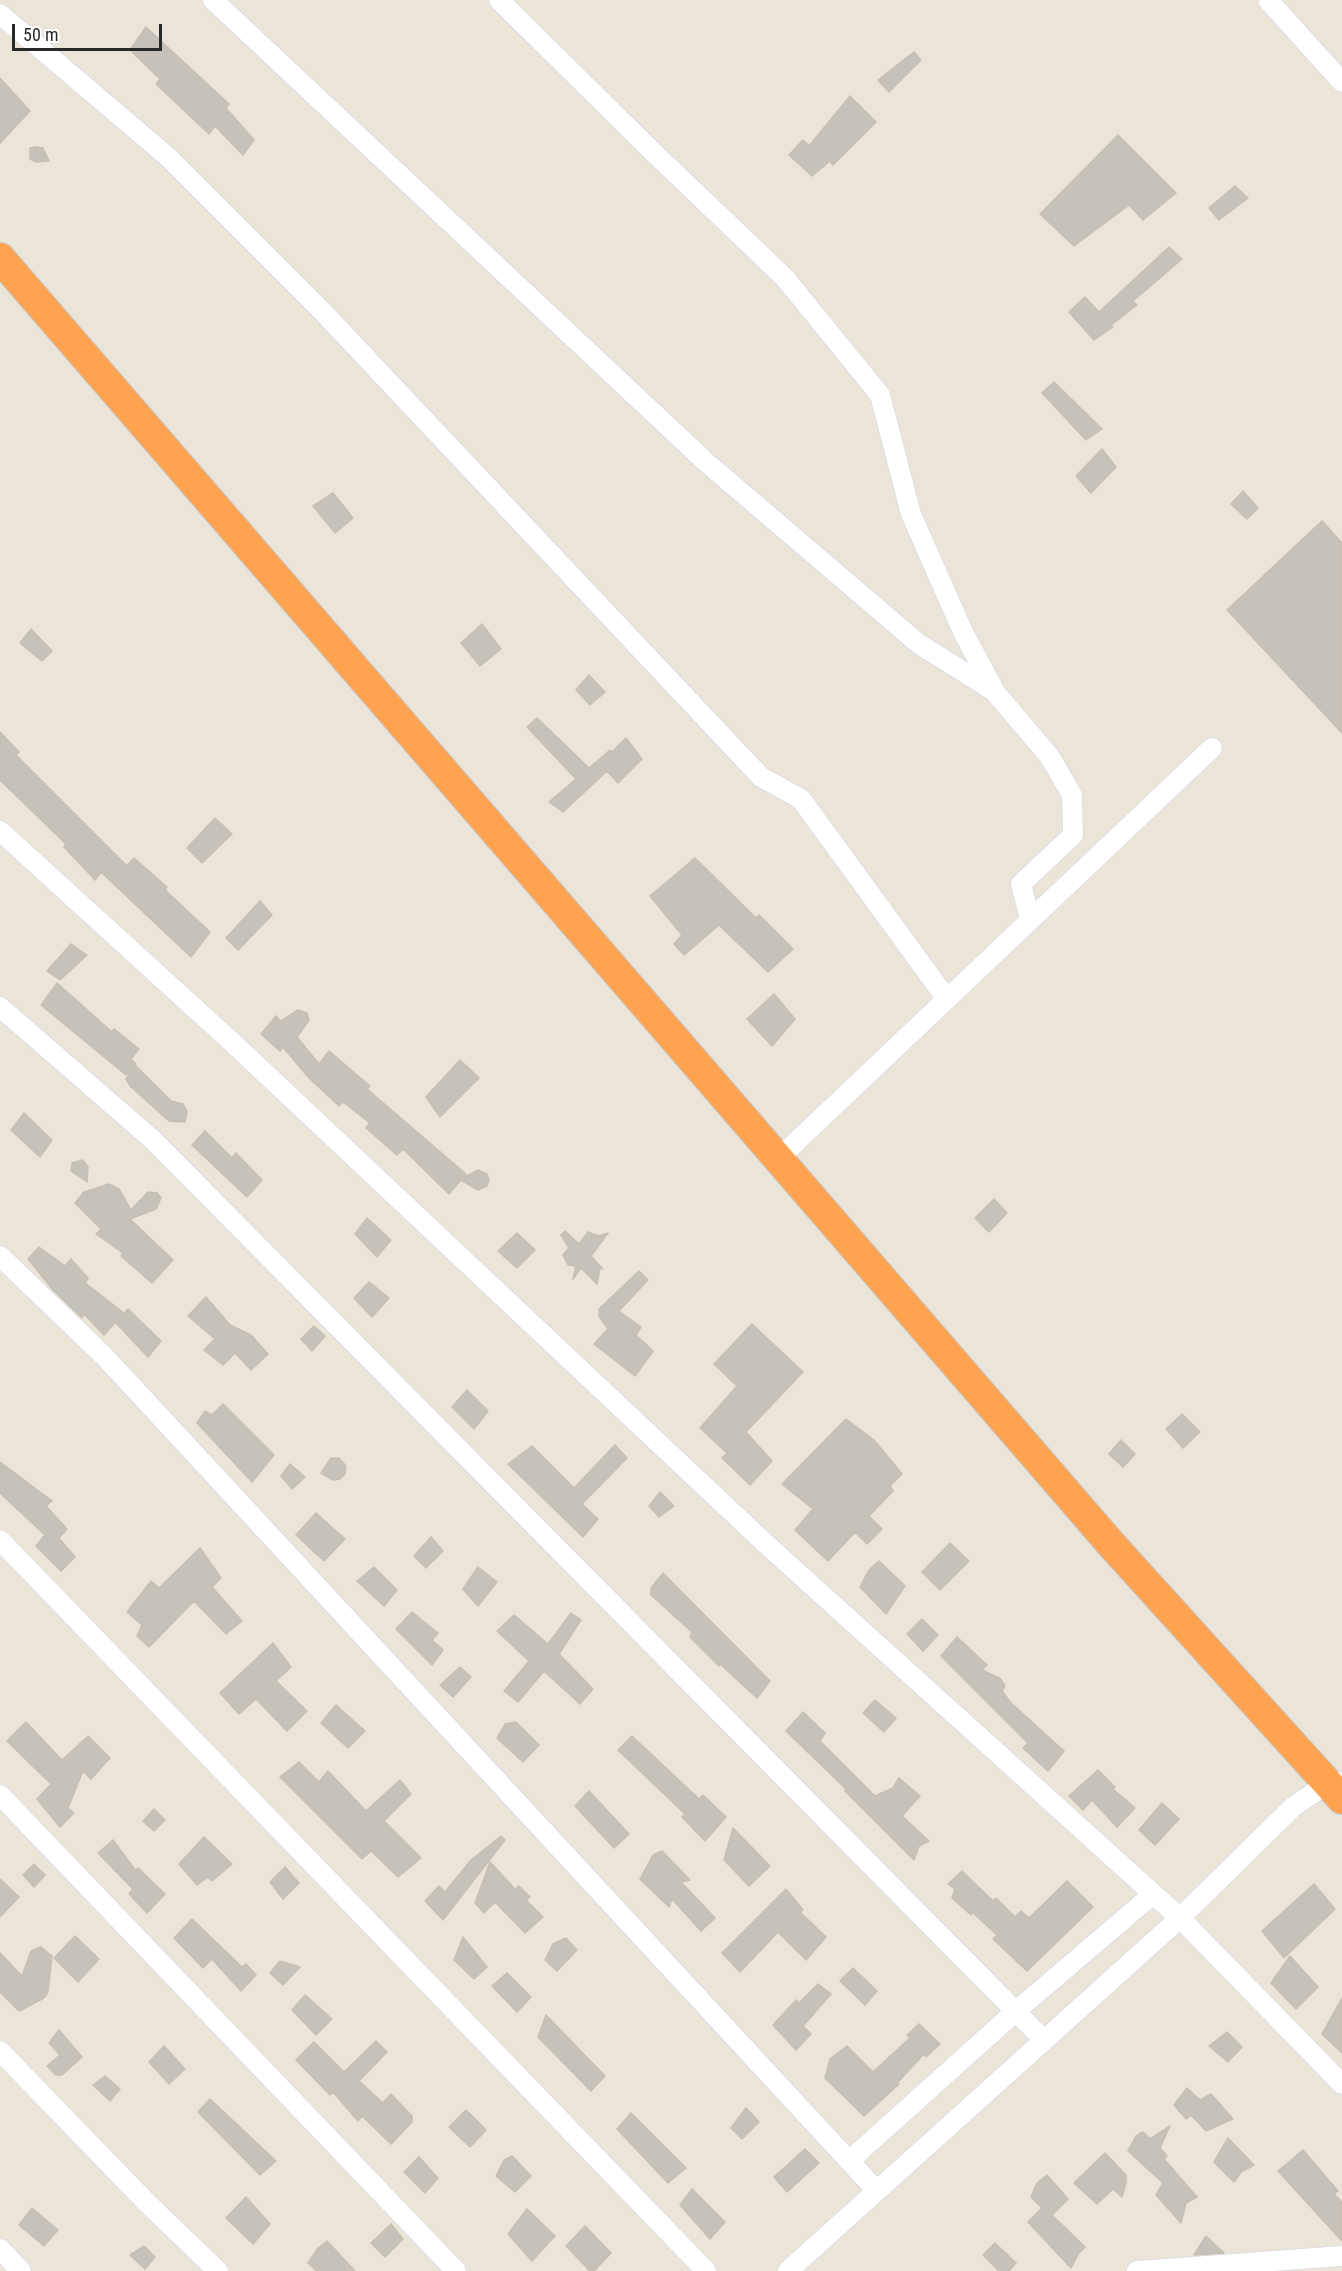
<!DOCTYPE html>
<html>
<head>
<meta charset="utf-8">
<style>
	body { margin:0 }
	#map { position:relative; width:1342px; height:2271px; overflow:hidden; background:#ebe4d9; font-family:"Roboto Condensed",sans-serif }
	canvas { display:block }
	.scale { position:absolute; left:12px; top:24px; width:150px; height:27px; box-sizing:border-box; border:3px solid #282828; border-top:0; padding-left:8px; font-size:18px; line-height:21px; white-space:nowrap; color:#282828; -webkit-text-stroke:4px #fff; paint-order:stroke }
</style>
</head>
<body>
<div id="map">
<canvas width="1342" height="2271"></canvas>
<div class="scale">50 m</div>
</div>
<script>
const ctx = document.querySelector('canvas').getContext('2d');
ctx.lineJoin = 'round';
function fill(path, color) { ctx.fillStyle = color; ctx.fill(path, 'evenodd'); }
const poly = rows => new Path2D(rows.map(r => 'M' + r).join(''));
function trace(path, color, width, dash) { ctx.strokeStyle = color; ctx.lineWidth = width; ctx.lineCap = dash ? 'butt' : 'round'; ctx.setLineDash(dash || []); ctx.stroke(path); }
const building = poly([
	[146,27,229,104,226,108,254,140,243,155,215,126,209,134,156,84,160,79,130,50,146,27],
	[914,52,921,60,889,92,878,80,914,52],
	[0,78,30,111,0,143,0,78],
	[850,96,876,122,833,165,830,161,812,176,789,155,803,140,809,146,850,96],
	[1118,135,1176,193,1143,220,1129,205,1074,246,1040,214,1118,135],
	[37,147,43,148,49,161,36,162,30,159,30,148,37,147],
	[1235,186,1248,198,1219,220,1209,208,1235,186],
	[1169,247,1182,259,1133,301,1137,305,1111,325,1113,327,1094,340,1069,312,1085,297,1099,312,1169,247],
	[1054,382,1102,429,1086,440,1042,393,1054,382],
	[1102,449,1116,467,1091,493,1076,476,1102,449],
	[1243,491,1258,508,1247,519,1231,504,1243,491],
	[333,493,353,518,335,533,313,506,333,493],
	[1322,521,1342,543,1342,733,1227,610,1322,521],
	[482,624,501,649,480,666,461,643,482,624],
	[31,629,52,651,42,661,20,643,31,629],
	[589,675,605,692,590,705,576,690,589,675],
	[537,718,589,768,610,750,612,752,626,738,642,759,618,783,607,771,563,812,549,802,576,779,527,727,537,718],
	[0,732,19,752,16,755,127,866,134,858,167,887,165,890,210,932,191,957,101,872,95,880,64,847,66,844,0,780,0,732],
	[215,818,232,834,202,863,187,848,215,818],
	[695,858,756,918,759,915,793,949,768,972,719,925,684,955,674,944,682,935,650,896,695,858],
	[260,901,272,915,238,950,226,938,260,901],
	[71,944,87,955,60,980,47,971,71,944],
	[57,983,112,1032,114,1029,139,1049,131,1059,136,1064,126,1075,41,1005,57,983],
	[774,994,795,1019,772,1046,747,1019,774,994],
	[298,1010,307,1013,309,1020,297,1037,319,1064,329,1051,370,1086,367,1089,466,1174,463,1178,478,1170,487,1174,489,1180,487,1186,478,1190,461,1180,449,1194,403,1149,397,1155,366,1128,370,1123,343,1102,339,1106,308,1077,283,1047,280,1051,261,1034,276,1016,281,1021,298,1010],
	[460,1060,479,1078,440,1117,426,1097,460,1060],
	[135,1065,171,1101,183,1104,187,1111,185,1122,169,1121,130,1086,126,1079,135,1065],
	[24,1113,52,1140,40,1157,11,1130,24,1113],
	[205,1131,232,1158,236,1153,262,1180,247,1197,192,1145,205,1131],
	[83,1160,88,1167,87,1182,71,1171,72,1163,83,1160],
	[109,1184,119,1189,131,1210,148,1192,157,1193,161,1198,156,1209,130,1219,173,1260,152,1283,121,1256,123,1253,96,1234,101,1229,75,1203,84,1192,109,1184],
	[994,1199,1007,1213,989,1232,975,1218,994,1199],
	[367,1218,391,1240,377,1257,355,1234,367,1218],
	[565,1231,579,1244,588,1232,599,1236,608,1233,591,1256,603,1269,600,1268,597,1284,581,1268,573,1279,576,1266,568,1265,563,1255,569,1248,561,1235,565,1231],
	[517,1233,535,1250,517,1268,498,1251,517,1233],
	[39,1247,65,1266,71,1259,88,1278,85,1283,124,1313,104,1335,84,1314,82,1318,53,1290,28,1259,39,1247],
	[639,1271,648,1280,619,1311,641,1327,636,1335,653,1351,635,1376,594,1344,608,1329,599,1316,599,1309,639,1271],
	[369,1282,389,1298,372,1317,354,1298,369,1282],
	[206,1297,230,1325,251,1335,268,1354,251,1370,235,1353,223,1365,204,1350,215,1339,188,1316,206,1297],
	[128,1309,161,1341,148,1357,116,1323,128,1309],
	[752,1324,803,1372,746,1432,772,1461,750,1485,722,1458,727,1453,700,1428,737,1386,714,1364,752,1324],
	[314,1326,325,1336,312,1351,301,1339,314,1326],
	[467,1390,488,1411,474,1429,452,1407,467,1390],
	[223,1404,274,1455,252,1482,197,1423,205,1411,212,1415,223,1404],
	[1182,1414,1200,1432,1183,1448,1166,1429,1182,1414],
	[846,1419,874,1440,902,1474,890,1486,893,1491,869,1516,882,1529,867,1544,855,1532,828,1561,795,1530,813,1509,782,1484,846,1419],
	[1121,1440,1135,1454,1123,1467,1109,1454,1121,1440],
	[615,1445,627,1458,582,1504,598,1519,583,1537,508,1464,532,1446,574,1488,615,1445],
	[331,1458,339,1458,346,1466,345,1474,340,1479,333,1480,321,1473,331,1458],
	[0,1462,52,1501,46,1506,67,1529,59,1538,75,1557,61,1571,36,1546,45,1535,0,1493,0,1462],
	[290,1464,305,1477,292,1489,281,1476,290,1464],
	[660,1492,674,1506,659,1517,649,1506,660,1492],
	[316,1513,345,1539,324,1561,296,1535,316,1513],
	[431,1537,443,1551,426,1568,414,1556,431,1537],
	[950,1543,969,1561,940,1590,922,1572,950,1543],
	[200,1548,221,1578,212,1587,242,1621,226,1634,194,1601,149,1647,137,1636,142,1625,127,1612,151,1581,159,1588,200,1548],
	[879,1561,905,1586,886,1614,860,1587,869,1570,879,1561],
	[374,1567,397,1590,384,1606,357,1581,374,1567],
	[478,1567,497,1582,478,1606,463,1589,478,1567],
	[663,1573,770,1681,757,1698,720,1664,719,1666,690,1637,692,1632,651,1595,651,1588,663,1573],
	[412,1612,438,1633,432,1640,443,1650,432,1665,396,1629,412,1612],
	[571,1613,581,1620,559,1654,593,1689,580,1704,544,1671,518,1702,504,1691,529,1661,497,1631,514,1615,548,1644,571,1613],
	[922,1619,938,1635,923,1651,907,1634,922,1619],
	[957,1637,987,1665,982,1670,1001,1679,1005,1686,1002,1691,1011,1703,1064,1751,1048,1771,1023,1748,1028,1743,941,1656,957,1637],
	[273,1643,291,1667,276,1681,307,1711,287,1731,256,1699,239,1714,220,1693,273,1643],
	[460,1667,471,1677,453,1697,440,1685,460,1667],
	[875,1700,896,1718,884,1732,863,1713,875,1700],
	[336,1705,365,1731,348,1748,321,1723,336,1705],
	[803,1712,825,1733,820,1741,875,1796,893,1788,899,1778,920,1796,902,1816,929,1841,919,1846,914,1860,845,1791,846,1789,786,1731,803,1712],
	[26,1722,62,1760,88,1736,110,1758,91,1779,83,1771,68,1808,74,1813,60,1827,37,1799,51,1784,7,1741,26,1722],
	[516,1722,539,1745,523,1762,497,1738,505,1724,516,1722],
	[632,1736,699,1799,703,1795,726,1817,705,1841,682,1817,685,1814,618,1750,632,1736],
	[299,1762,319,1782,328,1771,366,1811,400,1780,411,1794,384,1821,421,1858,398,1877,371,1851,362,1859,280,1777,299,1762],
	[1098,1770,1115,1787,1113,1789,1135,1808,1117,1827,1092,1800,1083,1810,1069,1796,1098,1770],
	[589,1791,629,1834,614,1848,575,1806,589,1791],
	[1162,1803,1179,1819,1155,1845,1139,1830,1162,1803],
	[154,1809,165,1820,154,1831,143,1821,154,1809],
	[733,1828,770,1866,749,1886,724,1860,733,1828],
	[501,1836,505,1840,443,1920,425,1901,439,1886,445,1892,471,1860,501,1836],
	[204,1837,232,1864,212,1881,208,1877,197,1885,179,1864,204,1837],
	[113,1840,136,1871,138,1868,165,1894,147,1913,129,1894,133,1889,98,1853,113,1840],
	[662,1851,690,1880,681,1882,715,1918,701,1931,672,1899,669,1907,640,1879,653,1855,662,1851],
	[490,1862,515,1889,519,1886,530,1897,526,1900,543,1917,525,1933,495,1902,484,1913,475,1903,490,1862],
	[34,1864,45,1875,34,1887,23,1875,34,1864],
	[285,1867,299,1883,283,1899,270,1882,285,1867],
	[962,1871,993,1901,996,1898,1015,1917,1021,1911,1029,1918,1067,1881,1093,1907,1027,1971,993,1939,997,1935,972,1912,971,1915,952,1898,955,1889,948,1884,962,1871],
	[0,1879,19,1897,0,1917,0,1879],
	[1314,1884,1335,1909,1284,1958,1262,1931,1314,1884],
	[786,1889,803,1910,800,1912,826,1937,806,1960,778,1932,740,1972,722,1953,786,1889],
	[192,1919,242,1967,246,1964,256,1975,241,1991,212,1959,203,1968,174,1938,192,1919],
	[75,1936,99,1959,78,1982,54,1958,75,1936],
	[463,1937,487,1967,474,1979,454,1960,463,1937],
	[566,1938,577,1950,557,1971,545,1960,553,1944,566,1938],
	[41,1947,52,1956,48,1992,44,1998,19,2011,0,1992,0,1953,22,1976,31,1951,41,1947],
	[1290,1956,1318,1987,1296,2009,1271,1983,1290,1956],
	[280,1961,300,1967,283,1985,270,1973,280,1961],
	[853,1968,877,1991,865,2005,840,1981,853,1968],
	[507,1973,531,1997,517,2012,492,1986,507,1973],
	[818,1984,831,1994,803,2026,811,2034,796,2050,773,2025,796,2000,799,2003,818,1984],
	[305,1995,332,2019,316,2035,292,2010,305,1995],
	[1342,1998,1342,2053,1322,2034,1342,1998],
	[546,2015,605,2076,591,2091,538,2037,546,2015],
	[919,2024,940,2044,926,2057,924,2054,897,2083,899,2084,864,2116,825,2078,830,2059,847,2046,873,2072,910,2038,907,2035,919,2024],
	[59,2030,82,2057,62,2075,56,2075,47,2066,60,2055,49,2043,59,2030],
	[1227,2032,1242,2047,1228,2062,1209,2046,1227,2032],
	[376,2041,387,2052,359,2081,383,2103,391,2094,412,2116,412,2122,391,2144,362,2116,358,2121,333,2092,330,2095,296,2060,314,2042,344,2072,376,2041],
	[164,2046,185,2069,169,2084,149,2062,164,2046],
	[105,2076,120,2089,110,2101,93,2085,105,2076],
	[1187,2088,1200,2100,1211,2094,1233,2119,1206,2131,1191,2115,1186,2119,1174,2105,1187,2088],
	[210,2099,276,2161,260,2175,198,2112,210,2099],
	[746,2108,759,2122,742,2139,731,2128,746,2108],
	[466,2110,486,2130,470,2147,449,2127,466,2110],
	[631,2113,686,2168,668,2183,617,2129,631,2113],
	[1170,2126,1160,2148,1167,2156,1164,2159,1197,2197,1186,2203,1181,2223,1156,2195,1163,2183,1128,2151,1136,2136,1143,2132,1150,2139,1170,2126],
	[1228,2138,1254,2165,1241,2172,1234,2182,1214,2162,1228,2138],
	[805,2149,819,2163,787,2192,774,2177,805,2149],
	[1303,2150,1338,2191,1334,2194,1342,2202,1342,2241,1278,2171,1303,2150],
	[1105,2153,1126,2175,1126,2183,1122,2197,1113,2189,1097,2204,1074,2183,1105,2153],
	[512,2156,531,2176,515,2192,496,2176,504,2160,512,2156],
	[419,2157,438,2178,425,2193,404,2172,419,2157],
	[1047,2175,1068,2199,1052,2215,1085,2247,1079,2253,1071,2268,1028,2222,1042,2208,1031,2197,1037,2183,1047,2175],
	[692,2189,725,2222,710,2239,680,2205,692,2189],
	[246,2197,270,2224,253,2244,226,2218,246,2197],
	[32,2208,58,2230,44,2246,19,2225,32,2208],
	[527,2209,555,2236,532,2261,508,2234,527,2209],
	[391,2224,403,2239,385,2257,371,2243,391,2224],
	[585,2226,611,2253,594,2271,590,2271,566,2246,585,2226],
	[1206,2236,1224,2253,1194,2255,1206,2236],
	[327,2241,355,2271,317,2271,308,2263,318,2248,327,2241],
	[995,2243,1016,2263,1009,2271,999,2271,983,2255,995,2243],
	[144,2246,155,2257,145,2269,130,2255,144,2246]
]);
const minor = poly([
	[213,0,707,463,919,644,994,691,1050,757,1072,795,1073,835,1021,884,1030,919],
	[499,0,653,152,785,278,880,395,911,514,963,632,993,688],
	[1268,0,1342,82],
	[0,14,168,157,322,311,761,777,801,799,946,998],
	[0,831,234,1044,766,1544,1180,1918,1342,2084],
	[0,1007,153,1140,1044,2040],
	[778,1159,1212,748],
	[0,1256,105,1357,877,2191],
	[0,1540,706,2271],
	[0,1795,456,2271],
	[0,2051,147,2203,218,2271],
	[849,2161,1015,2012,1152,1895],
	[0,2249,21,2271],
	[788,2271,1180,1918,1294,1806,1328,1783,1338,1782],
	[1137,2271,1342,2256]
]);
const highway = poly([
	[0,258,1111,1544,1342,1799]
]);
fill(building, '#c6c1b9');
trace(building, '#c6c0b3', 1.5);
trace(minor, '#cfd2e2', 21);
trace(highway, '#c7c7c7', 32);
trace(minor, '#fff', 20);
trace(highway, '#ffa350', 30);
</script>
</body>
</html>
